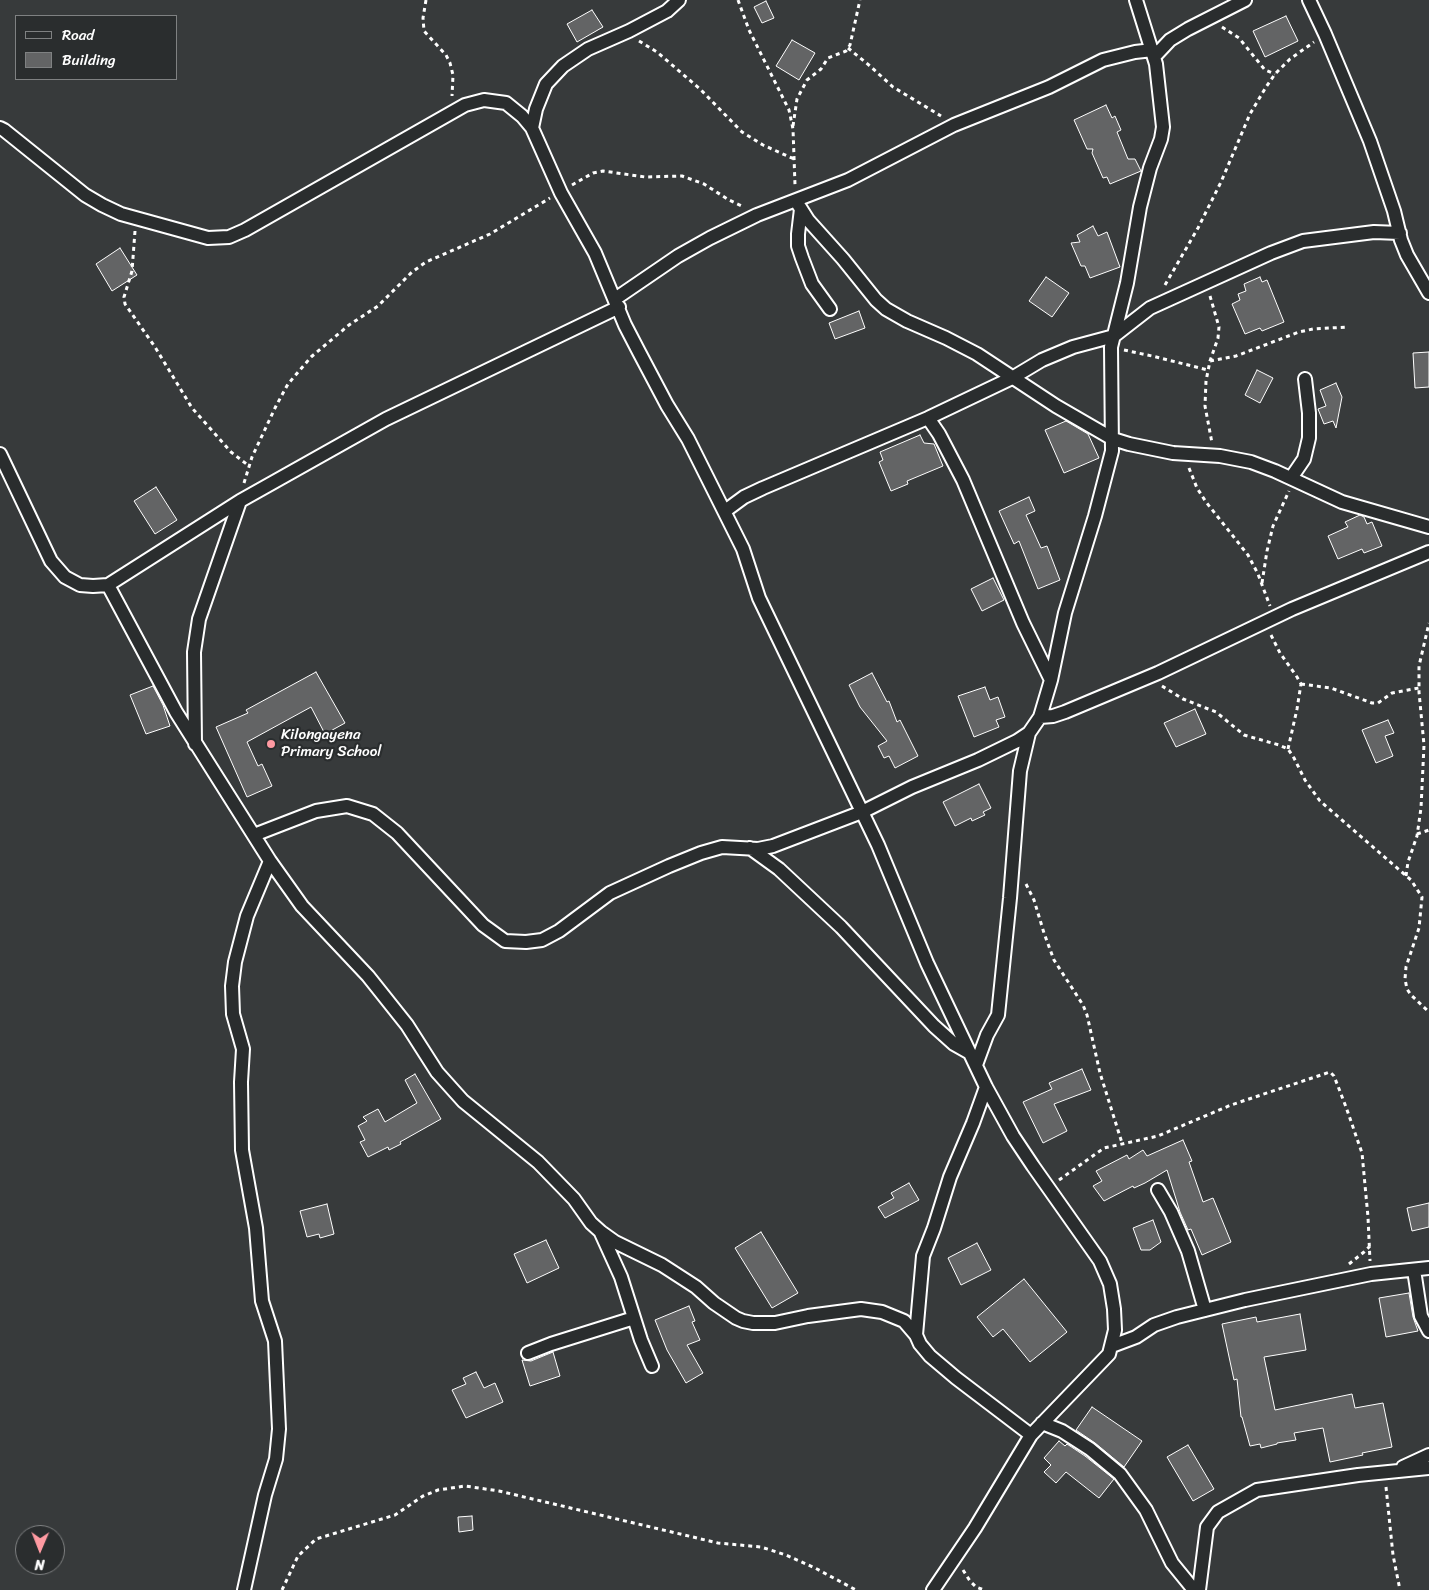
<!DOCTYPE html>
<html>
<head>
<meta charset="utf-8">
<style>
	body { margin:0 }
	#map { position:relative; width:1429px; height:1590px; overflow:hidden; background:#373a3b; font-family:Sriracha,sans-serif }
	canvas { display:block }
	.legend { position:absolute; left:15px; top:15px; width:162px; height:65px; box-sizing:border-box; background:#2a2d2e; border:1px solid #7f8182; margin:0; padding:6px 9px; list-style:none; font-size:15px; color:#fff }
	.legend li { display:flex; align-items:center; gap:10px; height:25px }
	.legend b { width:25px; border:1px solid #7f8182 }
	.north { position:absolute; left:15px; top:1525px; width:50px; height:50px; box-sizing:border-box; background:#2a2d2e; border:1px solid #7f8182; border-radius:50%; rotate:181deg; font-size:14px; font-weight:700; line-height:20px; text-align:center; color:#fff }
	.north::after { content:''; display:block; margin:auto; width:18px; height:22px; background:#ff9aa2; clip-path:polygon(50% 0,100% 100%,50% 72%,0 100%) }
</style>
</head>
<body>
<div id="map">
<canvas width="1429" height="1590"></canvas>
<ul class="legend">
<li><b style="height:6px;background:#2a2d2e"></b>Road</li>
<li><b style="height:14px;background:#636465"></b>Building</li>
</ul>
<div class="north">N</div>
</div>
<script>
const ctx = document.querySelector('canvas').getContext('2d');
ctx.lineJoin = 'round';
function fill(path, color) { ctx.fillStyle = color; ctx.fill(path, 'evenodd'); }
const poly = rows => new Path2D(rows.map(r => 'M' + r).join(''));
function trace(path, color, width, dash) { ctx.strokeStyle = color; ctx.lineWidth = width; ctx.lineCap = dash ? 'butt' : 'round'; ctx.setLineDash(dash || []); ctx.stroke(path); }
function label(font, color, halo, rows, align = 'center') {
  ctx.font = font + ' Sriracha,sans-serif'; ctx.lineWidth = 4.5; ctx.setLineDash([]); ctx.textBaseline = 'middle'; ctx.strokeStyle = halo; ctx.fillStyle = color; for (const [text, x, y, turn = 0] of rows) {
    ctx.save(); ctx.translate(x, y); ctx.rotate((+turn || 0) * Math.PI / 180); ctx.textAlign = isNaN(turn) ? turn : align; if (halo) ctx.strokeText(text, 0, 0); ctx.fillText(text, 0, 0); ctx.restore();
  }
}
const building = poly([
	[766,1,774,18,762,23,754,7,766,1],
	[592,10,603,27,577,42,567,24,592,10],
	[1286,16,1298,41,1265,57,1253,31,1286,16],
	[792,40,815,53,799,80,776,66,792,40],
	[1106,105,1112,118,1115,116,1121,130,1117,132,1128,159,1135,159,1141,171,1110,184,1107,177,1103,178,1092,153,1093,149,1087,149,1074,120,1106,105],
	[1093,226,1098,236,1107,232,1120,267,1090,278,1085,266,1081,266,1071,243,1080,242,1077,235,1093,226],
	[120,248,137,275,112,291,96,264,120,248],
	[1046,277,1069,293,1052,317,1029,301,1046,277],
	[1260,277,1262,282,1267,280,1284,322,1262,331,1260,328,1245,334,1232,304,1240,300,1238,294,1246,291,1244,284,1260,277],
	[859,311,865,328,835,339,829,323,859,311],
	[1429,352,1429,387,1415,388,1413,353,1429,352],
	[1257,370,1273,378,1260,403,1245,395,1257,370],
	[1336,383,1342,397,1336,428,1333,421,1324,424,1318,409,1326,406,1320,390,1336,383],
	[1066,421,1088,434,1099,458,1064,473,1045,430,1066,421],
	[920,435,924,443,934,444,943,466,907,481,908,484,891,491,879,462,883,460,880,452,920,435],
	[156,487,177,520,155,534,134,501,156,487],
	[1029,497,1035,511,1026,515,1041,548,1047,546,1060,580,1038,589,1019,541,1014,544,999,511,1029,497],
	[1360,515,1364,517,1367,524,1372,522,1382,546,1364,553,1362,549,1338,559,1328,536,1348,527,1345,522,1360,515],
	[993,578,1004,600,982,611,971,589,993,578],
	[316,672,345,723,325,734,311,707,247,742,258,766,262,764,272,786,247,797,216,727,248,713,246,710,316,672],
	[872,673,887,702,889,701,897,722,900,720,918,756,895,768,889,756,884,758,878,746,887,741,860,707,849,685,872,673],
	[153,686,163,705,170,726,146,734,130,695,153,686],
	[985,687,990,700,998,697,1005,717,996,720,999,727,974,737,958,696,985,687],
	[1195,709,1206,734,1176,747,1164,723,1195,709],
	[1388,720,1394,733,1385,736,1393,756,1376,763,1362,730,1388,720],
	[979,784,991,808,983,812,985,815,972,821,971,818,955,826,943,802,979,784],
	[1082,1069,1091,1090,1054,1104,1067,1131,1043,1143,1023,1102,1052,1089,1049,1083,1082,1069],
	[415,1074,441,1119,400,1142,401,1144,389,1150,388,1147,368,1157,360,1142,365,1140,358,1126,367,1121,363,1117,378,1109,385,1122,417,1103,405,1080,415,1074],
	[1183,1140,1192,1161,1189,1162,1203,1202,1213,1198,1231,1242,1202,1255,1191,1229,1188,1230,1180,1212,1167,1170,1145,1183,1134,1188,1133,1186,1104,1201,1093,1186,1102,1181,1096,1171,1127,1155,1129,1159,1143,1150,1147,1156,1183,1140],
	[909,1183,919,1200,885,1218,878,1207,894,1198,891,1193,909,1183],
	[1429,1203,1429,1227,1412,1231,1407,1208,1429,1203],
	[327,1204,334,1234,320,1238,319,1234,307,1237,300,1211,327,1204],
	[1153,1220,1161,1242,1150,1250,1141,1250,1133,1228,1153,1220],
	[761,1232,798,1293,772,1308,735,1248,761,1232],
	[546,1240,559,1268,527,1283,514,1254,546,1240],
	[977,1243,991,1270,961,1285,948,1258,977,1243],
	[1024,1279,1067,1332,1030,1362,1003,1329,993,1337,977,1317,1024,1279],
	[1409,1293,1413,1317,1418,1331,1386,1337,1379,1298,1409,1293],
	[689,1306,695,1321,692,1322,700,1340,687,1345,703,1373,686,1383,667,1350,655,1320,689,1306],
	[1300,1314,1306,1350,1264,1357,1275,1410,1352,1394,1355,1408,1383,1403,1392,1447,1362,1453,1363,1455,1330,1462,1323,1428,1294,1433,1296,1440,1277,1443,1277,1444,1261,1448,1260,1444,1250,1446,1242,1417,1241,1417,1237,1379,1234,1380,1222,1324,1256,1317,1257,1322,1300,1314],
	[553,1352,560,1376,530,1386,522,1360,531,1361,553,1352],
	[476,1372,484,1388,495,1383,503,1402,466,1418,452,1390,466,1384,463,1378,476,1372],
	[1092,1407,1142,1441,1124,1467,1095,1443,1076,1430,1092,1407],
	[1059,1441,1065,1446,1067,1444,1085,1456,1114,1479,1099,1498,1066,1472,1056,1483,1044,1472,1051,1465,1044,1458,1059,1441],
	[1188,1445,1214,1489,1193,1501,1167,1457,1188,1445],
	[472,1516,473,1530,459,1532,458,1517,472,1516]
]);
const path = poly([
	[426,0,423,18,424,31,446,55,450,63,453,75,452,96],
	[738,0,749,30,789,110,793,129,795,185],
	[1222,27,1239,38,1265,70,1275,74],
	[639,41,657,52,700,89,742,132,763,145,794,159],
	[848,48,870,66,893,87,941,116],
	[793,126,797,99,807,80,821,69,828,58,846,51,850,45,860,0],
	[572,185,593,173,603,171,645,177,682,176,704,184,729,200,744,207],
	[135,231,132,271,124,297,125,304,155,347,192,408,231,452,249,466],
	[1165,285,1198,228,1221,182,1250,114,1266,87,1275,74,1290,59,1314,42],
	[1210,296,1219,327,1218,338,1210,361,1206,381,1205,406,1212,443],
	[1124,350,1152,356,1208,370],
	[1210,361,1236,356,1299,332,1313,329,1348,327],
	[1189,468,1197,488,1206,502,1248,555,1258,574,1270,606],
	[244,483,252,457,276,406,288,384,311,357,349,325,378,306,412,272,426,262,490,234,550,198],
	[1262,583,1267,551,1273,526,1289,491],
	[1271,635,1280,653,1297,677,1301,684,1297,709,1288,749],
	[1301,684,1331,688,1372,703,1378,703,1392,693,1419,688],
	[1162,686,1183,699,1216,712,1244,735,1279,745,1288,749,1294,758,1305,780,1320,801,1411,880,1422,897,1419,928,1406,967,1405,979,1407,989,1411,995,1429,1012],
	[1417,834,1429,830],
	[1406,876,1408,862,1417,836,1421,808,1424,745,1419,692,1419,666,1429,623],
	[1026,884,1034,900,1044,933,1054,960,1083,1005,1087,1015,1100,1073,1122,1143],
	[1059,1180,1104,1148,1158,1136,1231,1105,1330,1072,1334,1076,1346,1107,1362,1153,1368,1217,1370,1261],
	[1349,1264,1364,1252,1370,1246],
	[1386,1487,1393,1555,1400,1590],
	[963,1570,970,1581,976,1587,984,1590],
	[282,1590,298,1556,316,1539,395,1515,423,1496,438,1490,465,1486,499,1491,718,1543,761,1547,786,1555,815,1568,856,1590]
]);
const street = poly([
	[1309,0,1325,34,1370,141,1394,211,1401,240,1407,255,1429,293],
	[1154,57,1170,40,1188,29,1245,0],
	[0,128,4,130,85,195,102,205,121,214,208,238,229,237,245,230,465,105,484,100,506,103,522,116,532,128,561,193,595,253,625,325,639,352,667,405,688,439,743,549,759,598,878,845,927,963,986,1087,1013,1136,1033,1166,1100,1261,1110,1284,1114,1309,1115,1330,1109,1354,1031,1435,975,1528,933,1590],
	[532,128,536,109,546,84,563,66,588,49,629,31,667,11,679,0],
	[796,201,808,220,843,259,876,300,886,309,907,321,946,338,977,354,1056,406,1113,439,1129,444,1173,453,1220,456,1251,462,1275,471,1342,502,1429,527],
	[801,209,798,234,798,246,802,258,812,284,830,309],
	[615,299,678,256,710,238,757,215,848,180,954,125,1049,87,1103,60,1135,52,1153,50],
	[928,418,939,434,963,480,1023,623,1051,680],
	[0,454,51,561,65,577,80,585,93,586,108,585,240,501,386,419,619,307],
	[1291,478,1304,459,1309,438,1309,413,1305,379],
	[725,511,744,497,763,488,928,418,1012,378,1042,360,1073,347,1114,336,1150,308,1271,253,1303,241,1374,232,1400,233],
	[108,585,176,712,270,861,302,906,368,976,407,1025,437,1072,463,1101,538,1162,574,1199,591,1223,601,1232,615,1242,662,1265,696,1287,714,1303,736,1318,743,1321,753,1323,775,1323,808,1316,861,1309,882,1312,904,1321,916,1335],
	[1040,717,1053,716,1065,712,1158,673,1292,609,1429,552],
	[195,744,194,652,199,619,240,501],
	[254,835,316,811,347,806,373,814,397,833,483,925,505,941,526,942,542,940,559,931,610,893,669,866,701,853,722,847,758,849,773,846,862,812,912,787,978,760,1017,741,1029,733,1040,717,1051,680,1065,613,1095,516,1112,451,1111,347,1127,283,1140,207,1150,168,1161,139,1163,127,1156,64,1136,0],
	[750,848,779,869,841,927,934,1026,954,1044,970,1053],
	[976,1065,987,1035,998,1015,1010,898,1020,771,1029,733],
	[986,1087,973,1123,950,1177,934,1228,923,1256,916,1335,920,1344,930,1356,956,1378,1031,1435],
	[1158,1190,1171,1212,1188,1251,1205,1310],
	[601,1233,621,1277,641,1340,652,1366],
	[1414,1270,1421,1316,1429,1331],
	[1112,1346,1136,1337,1154,1325,1177,1317,1245,1300,1371,1274,1429,1268],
	[528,1353,551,1344,634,1318],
	[1042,1423,1062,1431,1090,1449,1120,1474,1146,1510,1172,1563,1194,1590],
	[1403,1467,1429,1455],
	[244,1590,265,1495,276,1459,279,1429,275,1341,262,1301,256,1228,242,1150,241,1082,243,1049,233,1014,232,986,235,962,247,916,270,861],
	[1199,1590,1207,1527,1218,1512,1257,1490,1358,1475,1429,1468]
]);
const markers = [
	[271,744,5,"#ff9aa2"]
];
const poiNames = [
	["Kilongayena",281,735],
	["Primary School",281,752]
];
fill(building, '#636465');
trace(building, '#fff', 1);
trace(street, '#fff', 16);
trace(path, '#fff', 3, [4, 4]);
trace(street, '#2a2d2e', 12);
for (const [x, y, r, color] of markers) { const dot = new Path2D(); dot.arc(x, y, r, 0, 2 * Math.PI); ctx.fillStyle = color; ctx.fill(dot); trace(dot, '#2a2d2e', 2); }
label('15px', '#fff', '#2a2d2e', poiNames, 'left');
</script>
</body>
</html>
